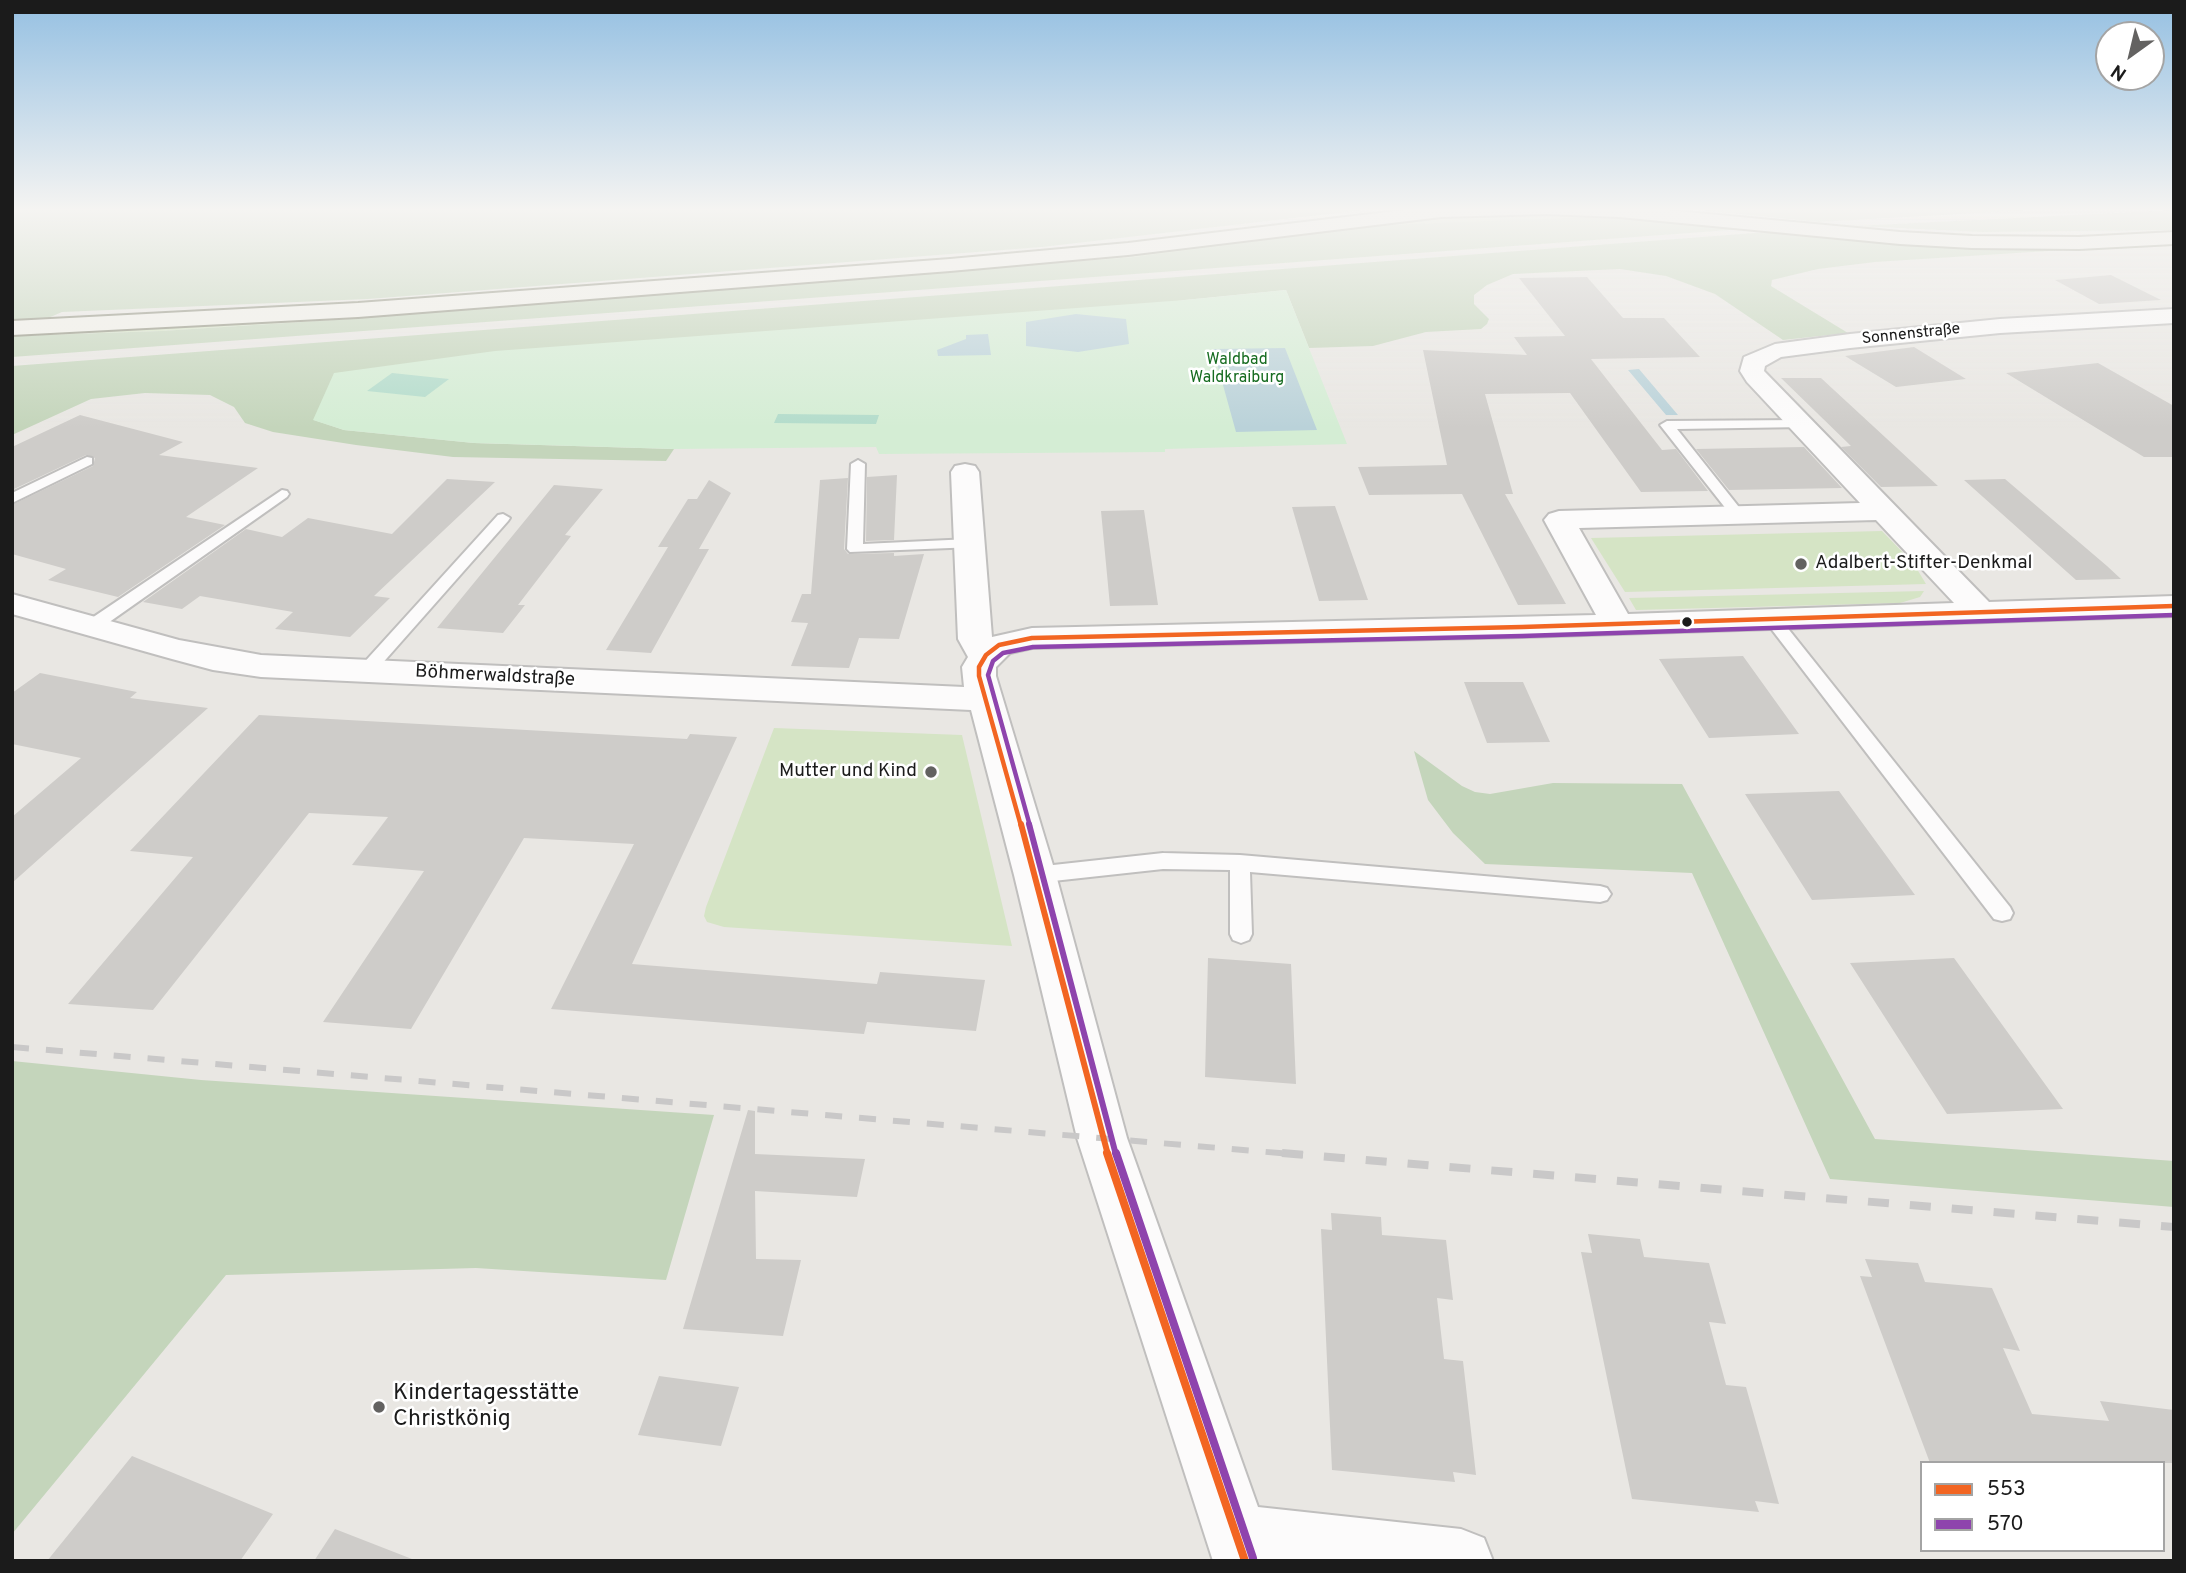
<!DOCTYPE html>
<html>
<head>
<meta charset="utf-8">
<style>
	body { margin:0 }
	#map { position:relative; width:2186px; height:1573px; overflow:hidden; background:#e9e7e3; font-family:Overpass,sans-serif }
	canvas { display:block }
	.frame { position:absolute; inset:0; border:14px solid #1b1b1b; pointer-events:none }
	.legend { position:absolute; left:1920px; top:1461px; width:245px; height:91px; box-sizing:border-box; background:#fff; border:2px solid #a4a4a4; margin:0; padding:9px 12px; list-style:none; font-size:21px; color:#1b1b1b }
	.legend li { display:flex; align-items:center; gap:14px; height:35px }
	.legend b { width:35px; border:2px solid #a4a4a4 }
	.north { position:absolute; left:2095px; top:21px; width:70px; height:70px; box-sizing:border-box; background:#fff; border:2px solid #a4a4a4; border-radius:50%; rotate:214deg; font-size:19px; font-weight:700; line-height:28px; text-align:center; color:#1b1b1b }
	.north::after { content:''; display:block; margin:auto; width:24px; height:32px; background:#636261; clip-path:polygon(50% 0,100% 100%,50% 72%,0 100%) }
</style>
</head>
<body>
<div id="map">
<canvas width="2186" height="1573"></canvas>
<div class="frame"></div>
<ul class="legend">
<li><b style="height:9px;background:#f26522"></b>553</li>
<li><b style="height:9px;background:#8e44ad"></b>570</li>
</ul>
<div class="north">N</div>
</div>
<script>
const ctx = document.querySelector('canvas').getContext('2d');
ctx.lineJoin = 'round';
function fill(path, color) { ctx.fillStyle = color; ctx.fill(path, 'evenodd'); }
const poly = rows => new Path2D(rows.map(r => 'M' + r).join(''));
function trace(path, color, width, dash) { ctx.strokeStyle = color; ctx.lineWidth = width; ctx.lineCap = dash ? 'butt' : 'round'; ctx.setLineDash(dash || []); ctx.stroke(path); }
function label(font, color, halo, rows, align = 'center') {
  ctx.font = font + ' Overpass,sans-serif'; ctx.lineWidth = 5; ctx.setLineDash([]); ctx.textBaseline = 'middle'; ctx.strokeStyle = halo; ctx.fillStyle = color; for (const [text, x, y, turn = 0] of rows) {
    ctx.save(); ctx.translate(x, y); ctx.rotate((+turn || 0) * Math.PI / 180); ctx.textAlign = isNaN(turn) ? turn : align; if (halo) ctx.strokeText(text, 0, 0); ctx.fillText(text, 0, 0); ctx.restore();
  }
}
const grass = poly([
	[1504,212,1653,218,1384,225,1197,251,1047,265,348,319,161,331,12,336,12,333,357,315,1393,219],
	[1882,531,1914,564,1926,584,1625,592,1591,538],
	[1924,591,1920,597,1900,603,1636,610,1629,598],
	[774,728,962,735,1012,946,724,927,707,922,704,916,706,907]
]);
const forest = poly([
	[12,208,1381,208,1042,247,368,299,62,312,39,322,12,322],
	[1681,208,2066,208,1818,222],
	[2174,210,2174,230,1982,232,1855,226],
	[1592,217,1653,218,1757,228,12,357,12,336,161,331,348,319,1133,257,1384,225],
	[1780,231,1979,248,2080,249,1875,262,1818,269,1772,280,1771,286,1848,333,1783,340,1715,294,1666,276,1620,269,1513,274,1487,285,1474,295,1474,304,1489,319,1487,324,1481,329,1426,332,1373,346,1309,348,1286,290,1185,300,314,420,344,430,474,443,674,449,666,461,453,457,356,445,273,432,245,423,234,407,210,395,145,393,91,399,12,435,12,366],
	[1414,751,1462,786,1475,792,1490,794,1553,783,1682,784,1875,1139,2174,1161,2174,1207,1830,1179,1692,873,1485,864,1453,833,1428,800],
	[12,1061,201,1080,714,1115,666,1280,476,1268,226,1275,12,1534]
]);
const park = poly([
	[1286,290,1347,444,1165,449,1165,452,879,454,876,447,674,449,474,443,344,430,313,420,334,373,495,351,1185,300]
]);
const pitch = poly([
	[392,373,449,379,425,397,367,391],
	[778,414,879,415,876,424,774,423]
]);
const water = poly([
	[1076,314,1126,319,1129,344,1078,352,1026,346,1026,322],
	[988,334,991,355,938,356,937,350,966,339,966,335],
	[1285,348,1317,430,1236,432,1213,349],
	[1639,369,1678,415,1666,415,1628,370]
]);
const building = poly([
	[2111,275,2161,300,2099,304,2055,280],
	[1587,277,1623,318,1664,318,1700,357,1591,359,1662,450,1676,449,1708,491,1641,492,1570,393,1485,394,1513,494,1505,494,1566,604,1518,605,1462,494,1369,495,1358,467,1447,465,1423,350,1527,355,1514,337,1565,336,1519,278],
	[1914,347,1966,379,1896,387,1845,356],
	[2098,363,2174,406,2174,457,2144,457,2006,373],
	[1781,378,1821,378,1938,486,1881,487,1841,447,1851,446],
	[80,415,183,442,159,455,258,468,186,517,225,525,118,597,48,580,66,569,12,554,12,505,93,466,95,458,86,455,12,490,12,447],
	[1804,447,1842,488,1729,490,1696,449],
	[897,475,894,540,866,541,867,477],
	[848,478,844,549,848,554,894,553,894,556,924,554,899,639,859,638,849,668,791,666,808,623,791,622,802,594,811,594,820,480],
	[447,479,495,482,374,596,390,598,350,637,275,629,293,612,200,596,182,609,143,602,246,529,282,537,308,518,392,534],
	[2005,479,2107,566,2121,579,2076,580,1964,480],
	[709,480,731,493,699,549,709,549,651,653,606,650,668,547,658,547,688,499,697,499],
	[554,485,603,489,565,535,571,536,518,605,525,605,503,633,437,628],
	[1335,506,1354,560,1368,600,1319,601,1292,507],
	[1144,510,1158,605,1110,606,1101,511],
	[1743,656,1799,734,1709,738,1659,659],
	[40,673,137,692,130,698,208,708,12,883,12,817,81,758,12,744,12,693],
	[1464,682,1523,682,1550,742,1487,743],
	[259,715,687,739,690,734,737,737,632,964,877,984,880,972,985,980,976,1031,867,1022,864,1034,551,1009,634,844,524,838,411,1029,323,1022,424,871,352,865,388,817,309,813,153,1010,68,1004,193,857,130,851],
	[1839,791,1915,895,1812,900,1745,794],
	[1208,958,1291,964,1296,1084,1205,1077],
	[1954,958,2063,1109,1947,1114,1850,963],
	[748,1110,755,1111,755,1154,865,1159,857,1197,755,1191,756,1259,801,1260,783,1336,683,1329],
	[1331,1213,1381,1217,1382,1235,1446,1240,1453,1300,1437,1298,1444,1359,1463,1361,1476,1475,1453,1472,1455,1482,1332,1470,1321,1229,1332,1230],
	[1588,1234,1640,1239,1644,1257,1709,1263,1726,1324,1709,1322,1726,1385,1746,1387,1779,1504,1755,1501,1759,1512,1632,1499,1581,1252,1592,1253],
	[1865,1259,1918,1263,1925,1282,1992,1288,2020,1351,2003,1348,2032,1414,2109,1421,2100,1401,2174,1410,2174,1463,1930,1463,1860,1276,1872,1277],
	[659,1376,739,1387,721,1446,638,1435],
	[132,1456,273,1514,240,1561,47,1561],
	[335,1529,412,1559,411,1561,314,1561]
]);
const service = poly([
	[1801,420,1808,424,1806,427,1677,429,1746,516,1739,520,1734,519,1660,425,1667,421,1801,420],
	[87,457,92,458,92,464,12,503,12,493,87,457],
	[858,460,865,464,863,544,970,539,978,544,975,547,850,552,847,549,851,464,858,460],
	[282,490,287,491,289,494,287,497,98,630,86,630,84,626,86,622,282,490],
	[503,514,510,518,508,521,372,675,360,675,357,671,360,667,498,515,503,514],
	[1772,614,1778,616,2010,907,2013,913,2010,919,2002,921,1994,919,1766,622,1764,619,1766,616,1772,614],
	[1163,853,1240,855,1600,886,1607,888,1611,894,1607,900,1600,902,1250,872,1252,934,1249,940,1241,943,1233,940,1230,934,1230,870,1163,869,1035,883,1028,880,1025,875,1028,870,1035,867,1163,853]
]);
const minor = poly([
	[2174,309,2174,323,2000,333,1850,348,1781,357,1765,366,1764,371,1989,602,2174,596,2174,616,1522,637,1032,648,1010,653,996,667,996,676,1056,875,1127,1138,1258,1507,1461,1529,1484,1538,1493,1561,1213,1561,1077,1138,1014,875,971,710,261,677,213,670,172,659,12,614,12,594,179,640,261,655,964,687,962,667,968,657,958,639,951,472,955,466,965,464,975,466,979,472,992,637,1032,628,1596,615,1544,520,1549,514,1559,511,1860,503,1747,382,1740,371,1744,357,1775,344,1850,334,2000,319,2174,309],
	[1876,520,1954,603,1628,614,1579,528,1876,520]
]);
const secondary = poly([
	[1421,208,1644,208,1900,232,1972,236,2079,237,2174,232,2174,244,2079,249,1972,248,1900,244,1619,217,1546,214,1441,217,1128,255,950,271,358,317,12,335,12,321,358,303,950,259,1128,243,1421,208]
]);
const railFar1 = poly([
	[12,1047,1303,1155]
]);
const rail = poly([
	[1282,1153,2174,1227]
]);
const bus1Far2 = poly([
	[1021,826,979,676,979,667,986,655,999,645,1032,638,1522,627,2174,606]
]);
const bus1Far1 = poly([
	[1021,824,1108,1155]
]);
const bus1 = poly([
	[1107,1153,1245,1561]
]);
const bus2Far2 = poly([
	[1030,826,988,675,993,661,1003,653,1033,647,1522,636,2174,615]
]);
const bus2Far1 = poly([
	[1029,824,1116,1155]
]);
const bus2 = poly([
	[1116,1153,1253,1558]
]);
const markers = [
	[1801,564,7,"#636261"],
	[1687,622,6,"#1b1b1b"],
	[931,772,7,"#636261"],
	[379,1407,7,"#636261"]
];
const farStreetnames = [
	["Sonnenstraße",1911,335,-6]
];
const farParknames = [
	["Waldbad",1237,361],
	["Waldkraiburg",1237,379]
];
const poiNames = [
	["Adalbert-Stifter-Denkmal",1815,564],
	["Mutter und Kind",917,772,"right"]
];
const streetNames = [
	["Böhmerwaldstraße",495,677,3]
];
const nearPoinames = [
	["Kindertagesstätte",393,1394],
	["Christkönig",393,1420]
];
fill(grass, '#d5e4c5');
fill(forest, '#c4d5bb');
fill(park, '#d4edd4');
fill(pitch, '#b3dccb');
fill(water, '#bad2d9');
fill(building, '#ceccc9');
trace(service, '#c0bfbe', 4);
trace(minor, '#c0bfbe', 4);
trace(secondary, '#8f907e', 4);
fill(service, '#fcfbfb');
fill(minor, '#fcfbfb');
fill(secondary, '#f1f0e9');
trace(railFar1, '#c9c8c8', 6, [17, 17]);
trace(rail, '#c9c8c8', 8, [21, 21]);
trace(bus1Far2, '#f26522', 4.5);
trace(bus1Far1, '#f26522', 6);
trace(bus1, '#f26522', 8);
trace(bus2Far2, '#8e44ad', 4.5);
trace(bus2Far1, '#8e44ad', 6);
trace(bus2, '#8e44ad', 8);
const sky = ctx.createLinearGradient(0, 0, 0, 428);
sky.addColorStop(0, '#95c0e2');
sky.addColorStop(0.49, '#f5f4f2');
sky.addColorStop(1, '#f5f4f200');
ctx.fillStyle = sky;
ctx.fillRect(0, 0, 2186, 428);
for (const [x, y, r, color] of markers) { const dot = new Path2D(); dot.arc(x, y, r, 0, 2 * Math.PI); ctx.fillStyle = color; ctx.fill(dot); trace(dot, '#fff', 2.5); }
label('16px', '#1b1b1b', '#fff', farStreetnames);
label('16px', '#166c20', '#fff', farParknames);
label('19px', '#1b1b1b', '#fff', poiNames, 'left');
label('19px', '#1b1b1b', '#fff', streetNames);
label('23px', '#1b1b1b', '#fff', nearPoinames, 'left');
</script>
</body>
</html>
